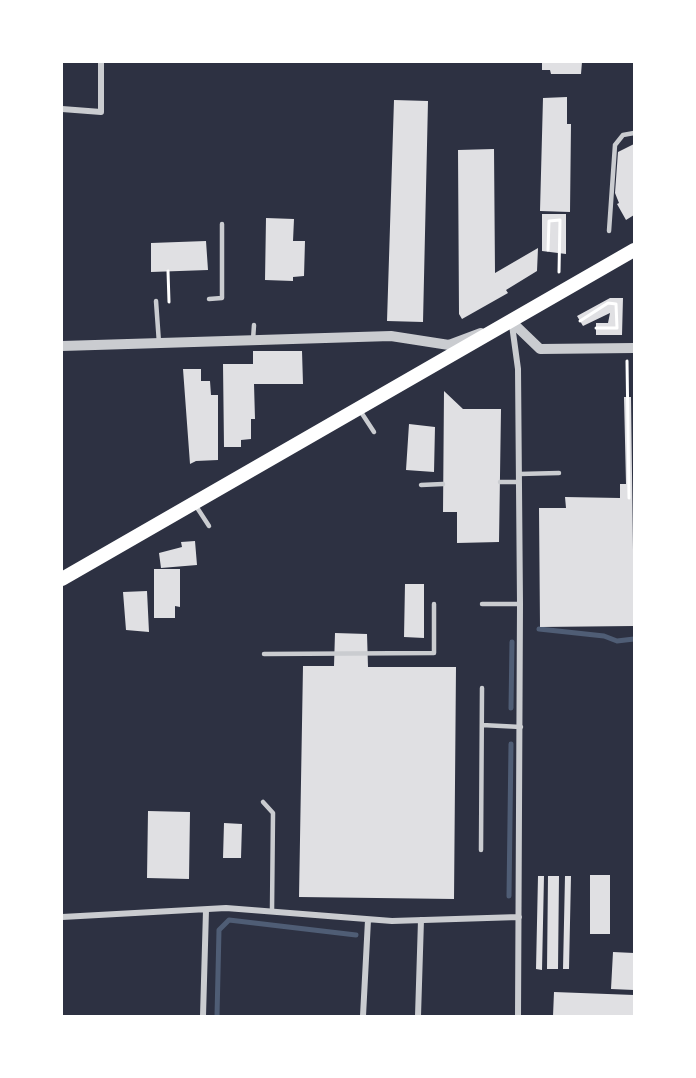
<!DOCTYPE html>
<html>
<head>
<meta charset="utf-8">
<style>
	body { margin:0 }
	#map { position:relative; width:696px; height:1078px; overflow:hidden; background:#2d3142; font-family:"Asap Condensed",sans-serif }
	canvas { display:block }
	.frame { position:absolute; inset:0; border:63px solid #fff; pointer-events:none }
</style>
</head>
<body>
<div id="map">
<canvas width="696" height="1078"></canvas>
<div class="frame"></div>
</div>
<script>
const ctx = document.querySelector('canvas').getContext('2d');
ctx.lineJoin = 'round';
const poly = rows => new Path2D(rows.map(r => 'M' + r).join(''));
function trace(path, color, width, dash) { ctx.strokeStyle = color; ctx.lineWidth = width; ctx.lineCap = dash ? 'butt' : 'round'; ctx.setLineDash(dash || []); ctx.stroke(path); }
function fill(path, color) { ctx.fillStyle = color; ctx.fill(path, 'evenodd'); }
const stream = poly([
	[539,629,604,636,617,641,634,639],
	[511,708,512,642],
	[509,896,511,744],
	[217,1016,219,930,229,920,356,935]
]);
const building = poly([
	[542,62,582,62,581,74,551,74,550,70,542,70],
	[567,97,567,124,571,124,570,212,540,211,543,98],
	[394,100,428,101,423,322,387,321],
	[634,144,634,215,626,220,617,204,619,203,615,193,618,152],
	[494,149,495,273,538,248,537,271,506,290,508,293,462,319,459,314,458,150],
	[542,214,566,214,566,254,542,251],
	[266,218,294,219,293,241,305,241,304,276,293,277,293,281,265,280],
	[206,241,208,270,151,272,151,243],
	[610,298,623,298,622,335,596,335,596,323,608,323,610,313,583,326,577,316],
	[253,351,302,351,303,384,254,384,255,419,251,419,251,439,241,440,241,447,224,447,223,364,253,364],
	[183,369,201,369,201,381,210,381,211,395,218,395,218,460,196,461,190,464],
	[444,391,463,409,501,409,499,542,457,543,457,512,443,512],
	[624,397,631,397,634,626,540,627,539,508,566,508,565,497,620,498,620,484,626,484],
	[409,424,435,427,434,472,406,470],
	[195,541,197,565,161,568,159,553,182,547,181,542],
	[154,569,180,569,180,607,175,606,175,618,154,618],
	[405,584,424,584,424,638,404,637],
	[147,591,149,632,126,630,123,592],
	[335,633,367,634,368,667,456,667,454,899,299,897,303,666,334,666],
	[148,811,190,812,189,879,147,878],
	[224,823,242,824,241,858,223,858],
	[590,875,610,875,610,934,590,934],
	[538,876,544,876,542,970,536,969],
	[548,876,559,876,558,969,547,969],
	[565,876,571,876,569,969,563,969],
	[613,952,634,953,634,990,611,989],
	[554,992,634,995,634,1016,553,1016]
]);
const path = poly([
	[548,250,549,221,560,220,559,272],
	[168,271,169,302],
	[580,321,608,303,616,304,617,328,596,328],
	[627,361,629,498]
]);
const service = poly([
	[609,231,615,145,623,135,634,133],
	[209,299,222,298,222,224],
	[156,301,159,343],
	[253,340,254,325],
	[359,409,374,432],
	[519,474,559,473],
	[500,482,519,482],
	[421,485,443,484],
	[196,506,209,526],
	[482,604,520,604],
	[264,654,434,653,434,604],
	[482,725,521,727],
	[263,802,273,813,272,910],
	[481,850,482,688]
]);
const minor = poly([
	[62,109,101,112,101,62],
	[512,325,518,369,520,604,518,1016],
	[62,917,226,908,392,921,519,917],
	[203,1016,206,910],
	[363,1016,368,920],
	[418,1016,421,920]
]);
const tertiary = poly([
	[504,324,512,322,540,349,634,348],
	[62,346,391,336,449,345,481,333]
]);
const trunk = poly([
	[62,579,634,250]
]);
trace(stream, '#4f5d75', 5);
fill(building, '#e0e0e3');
trace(path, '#fff', 3);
trace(service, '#caccd0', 4.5);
trace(minor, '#caccd0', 6);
trace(tertiary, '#caccd0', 10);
trace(trunk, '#fff', 14);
</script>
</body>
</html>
